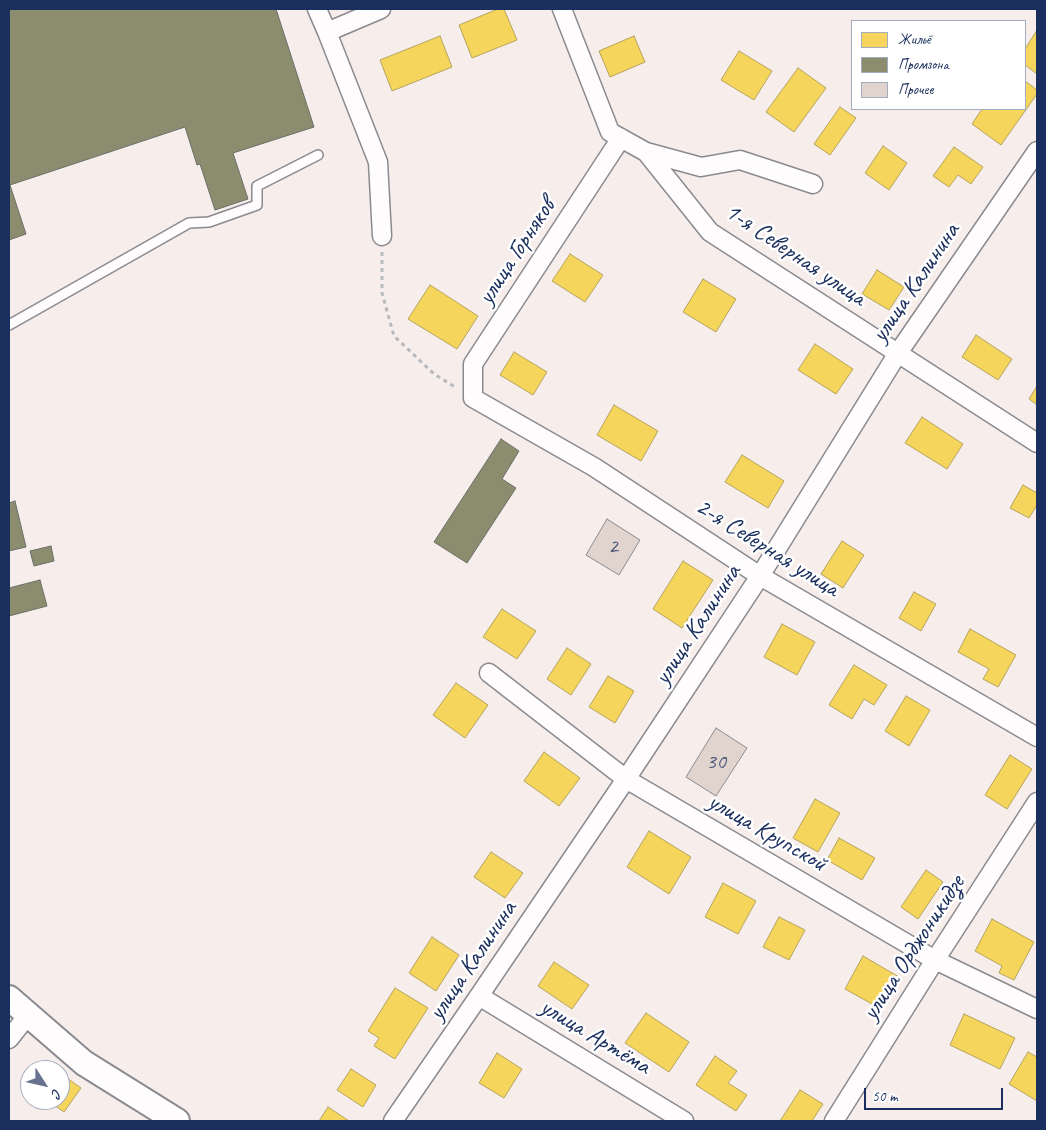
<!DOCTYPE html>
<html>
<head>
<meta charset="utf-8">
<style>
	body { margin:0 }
	#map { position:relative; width:1046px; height:1130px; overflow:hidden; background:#f7eeeb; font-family:Caveat,sans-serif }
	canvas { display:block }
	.frame { position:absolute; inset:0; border:10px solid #1b2f5e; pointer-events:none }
	.legend { position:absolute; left:851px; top:20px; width:175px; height:90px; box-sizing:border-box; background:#fff; border:1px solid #a4acbf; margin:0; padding:6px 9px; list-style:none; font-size:15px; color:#1b2f5e }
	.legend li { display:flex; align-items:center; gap:10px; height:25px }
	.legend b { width:25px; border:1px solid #a4acbf }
	.north { position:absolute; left:20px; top:1060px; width:50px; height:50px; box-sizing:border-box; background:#fff; border:1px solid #a4acbf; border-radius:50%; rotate:125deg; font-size:14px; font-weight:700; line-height:20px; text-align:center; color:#1b2f5e }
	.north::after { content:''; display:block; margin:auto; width:18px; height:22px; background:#68728f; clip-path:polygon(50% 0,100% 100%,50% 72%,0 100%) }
	.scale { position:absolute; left:864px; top:1088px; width:139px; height:22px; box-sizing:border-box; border:2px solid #1b2f5e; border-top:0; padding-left:6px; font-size:15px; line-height:18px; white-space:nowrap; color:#1b2f5e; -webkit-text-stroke:4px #fff; paint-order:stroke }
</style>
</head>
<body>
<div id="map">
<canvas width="1046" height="1130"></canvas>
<div class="frame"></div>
<ul class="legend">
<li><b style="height:14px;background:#f6d55c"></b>Жильё</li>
<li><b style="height:14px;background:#8c8c6e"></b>Промзона</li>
<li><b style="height:14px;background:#e1d4cf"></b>Прочее</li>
</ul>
<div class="north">С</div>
<div class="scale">50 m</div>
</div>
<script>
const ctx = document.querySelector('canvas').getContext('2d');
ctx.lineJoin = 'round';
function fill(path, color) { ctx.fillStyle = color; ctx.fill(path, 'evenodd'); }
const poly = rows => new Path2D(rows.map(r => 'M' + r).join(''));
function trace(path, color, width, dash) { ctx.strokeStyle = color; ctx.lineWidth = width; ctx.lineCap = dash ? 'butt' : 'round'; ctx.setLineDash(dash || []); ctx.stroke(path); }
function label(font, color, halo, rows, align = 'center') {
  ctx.font = font + ' Caveat,sans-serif'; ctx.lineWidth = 5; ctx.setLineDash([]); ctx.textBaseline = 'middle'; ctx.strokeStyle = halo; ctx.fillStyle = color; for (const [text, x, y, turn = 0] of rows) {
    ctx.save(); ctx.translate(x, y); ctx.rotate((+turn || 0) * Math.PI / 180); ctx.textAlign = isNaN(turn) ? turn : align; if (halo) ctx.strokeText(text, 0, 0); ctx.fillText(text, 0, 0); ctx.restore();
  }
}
const homes = poly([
	[498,9,504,9,517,40,472,58,459,25,498,9],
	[1037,30,1037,74,1025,65,1025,49,1037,30],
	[440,36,452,67,392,91,380,60,440,36],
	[634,36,645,62,610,77,599,51,634,36],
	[739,51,772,71,754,100,721,80,739,51],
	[798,68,826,88,794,132,766,112,798,68],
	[1025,81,1037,90,1037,94,1001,145,972,124,982,109,1025,109,1025,81],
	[840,107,856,118,830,155,814,144,840,107],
	[883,146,907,163,889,190,865,173,883,146],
	[954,147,983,167,971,184,958,175,949,187,933,176,954,147],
	[570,254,603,275,585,302,552,281,570,254],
	[877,270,904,287,889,310,862,294,877,270],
	[703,279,736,299,716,332,683,312,703,279],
	[430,285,478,316,457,349,408,319,430,285],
	[976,335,1012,359,998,380,962,357,976,335],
	[815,344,853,369,836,394,798,370,815,344],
	[514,352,547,372,533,395,500,375,514,352],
	[1037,386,1037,405,1029,399,1037,386],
	[614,405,658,431,641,461,597,435,614,405],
	[922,417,963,444,947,469,905,443,922,417],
	[742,455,784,481,768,508,725,482,742,455],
	[1023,485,1037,493,1037,505,1029,518,1010,508,1023,485],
	[842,541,864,555,843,588,821,574,842,541],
	[683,561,713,580,682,628,653,609,683,561],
	[914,592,936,604,921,631,899,618,914,592],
	[502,609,536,631,517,659,483,637,502,609],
	[782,624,815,642,797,675,764,657,782,624],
	[970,629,1016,655,998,687,983,679,989,669,958,652,970,629],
	[567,648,591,664,571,695,547,679,567,648],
	[854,665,887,685,874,705,864,699,852,719,829,705,854,665],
	[608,676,634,691,615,723,589,707,608,676],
	[456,683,488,705,465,738,433,715,456,683],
	[906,696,930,710,909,746,885,731,906,696],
	[544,752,580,778,559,806,524,781,544,752],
	[1010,755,1032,769,1007,809,985,795,1010,755],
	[815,799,840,813,818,852,793,838,815,799],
	[649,831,691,857,669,894,627,867,649,831],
	[839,838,875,858,862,880,827,860,839,838],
	[491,852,523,873,505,898,474,877,491,852],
	[926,870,943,882,918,919,901,907,926,870],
	[723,883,756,901,738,934,705,917,723,883],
	[779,917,805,930,789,960,763,947,779,917],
	[992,919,1034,942,1014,980,999,973,1002,966,975,951,992,919],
	[432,937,459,955,436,991,409,973,432,937],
	[863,956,899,977,881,1009,845,989,863,956],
	[554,962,589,985,572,1009,538,986,554,962],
	[395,988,428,1008,395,1059,374,1046,379,1038,368,1031,395,988],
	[646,1013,689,1042,669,1072,625,1043,646,1013],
	[964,1014,1015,1038,1000,1069,950,1045,964,1014],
	[1028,1052,1037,1057,1037,1101,1009,1084,1028,1052],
	[497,1053,522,1069,504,1098,479,1083,497,1053],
	[715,1056,737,1071,728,1083,747,1095,736,1111,696,1085,715,1056],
	[351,1069,376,1085,363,1107,337,1090,351,1069],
	[64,1076,81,1088,64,1112,47,1100,60,1100,60,1081,64,1076],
	[800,1090,823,1104,812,1121,780,1121,800,1090],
	[328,1107,349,1121,319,1121,328,1107]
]);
const industry = poly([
	[9,9,276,9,314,127,233,153,248,199,215,210,200,164,197,165,185,127,10,185,26,234,9,240,9,9],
	[501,439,519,451,502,479,516,488,467,563,434,542,501,439],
	[15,501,26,547,9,551,9,503,15,501],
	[51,546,54,561,34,566,30,551,51,546],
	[40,580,47,606,9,616,9,588,40,580]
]);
const building = poly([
	[607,519,640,540,619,575,586,555,607,519],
	[716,728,747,748,716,796,686,777,716,728]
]);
const path = poly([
	[382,252,382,293,394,336,434,374,455,387]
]);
const lane = poly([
	[9,325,189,223,209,222,257,205,257,186,318,155]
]);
const street = poly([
	[317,9,327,32,378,162,382,236],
	[562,9,610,132,646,152,710,232,1037,443],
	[327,32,381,9],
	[621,138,473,364,473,398,594,467,760,576,1037,737],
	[646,152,701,167,740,160,813,184],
	[489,673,626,779,935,960,1037,1009],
	[479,996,684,1121],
	[9,1039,28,1015],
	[393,1121,479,996,626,779,760,576,898,353,1037,151],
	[834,1121,935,960,1037,802]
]);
const secondary = poly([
	[9,998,84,1063,177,1121]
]);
const numberNames = [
	["2",613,547],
	["30",716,762]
];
const streetNames = [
	["улица Горняков",517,252,-57],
	["1-я Северная улица",795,255,34],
	["улица Калинина",916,283,-56],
	["2-я Северная улица",767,548,32],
	["улица Калинина",698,625,-57],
	["улица Крупской",767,833,30],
	["улица Орджоникидзе",914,948,-57],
	["улица Калинина",473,961,-56],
	["улица Артёма",595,1037,31]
];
fill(homes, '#f6d55c');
trace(homes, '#b4a35d', 1);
fill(industry, '#8c8c6e');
trace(industry, '#6a7069', 1);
fill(building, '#e1d4cf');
trace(building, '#8a8a91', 1);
trace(lane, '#8a8a91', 12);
trace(street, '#8a8a91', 21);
trace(secondary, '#8a8a91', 28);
trace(path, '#b8b9be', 3, [4, 4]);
trace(lane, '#fefcfc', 9);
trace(street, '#fefcfc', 18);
trace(secondary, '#fefcfc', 24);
label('22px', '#4e5a7c', null, numberNames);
label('25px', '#1b2f5e', '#fff', streetNames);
</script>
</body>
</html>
